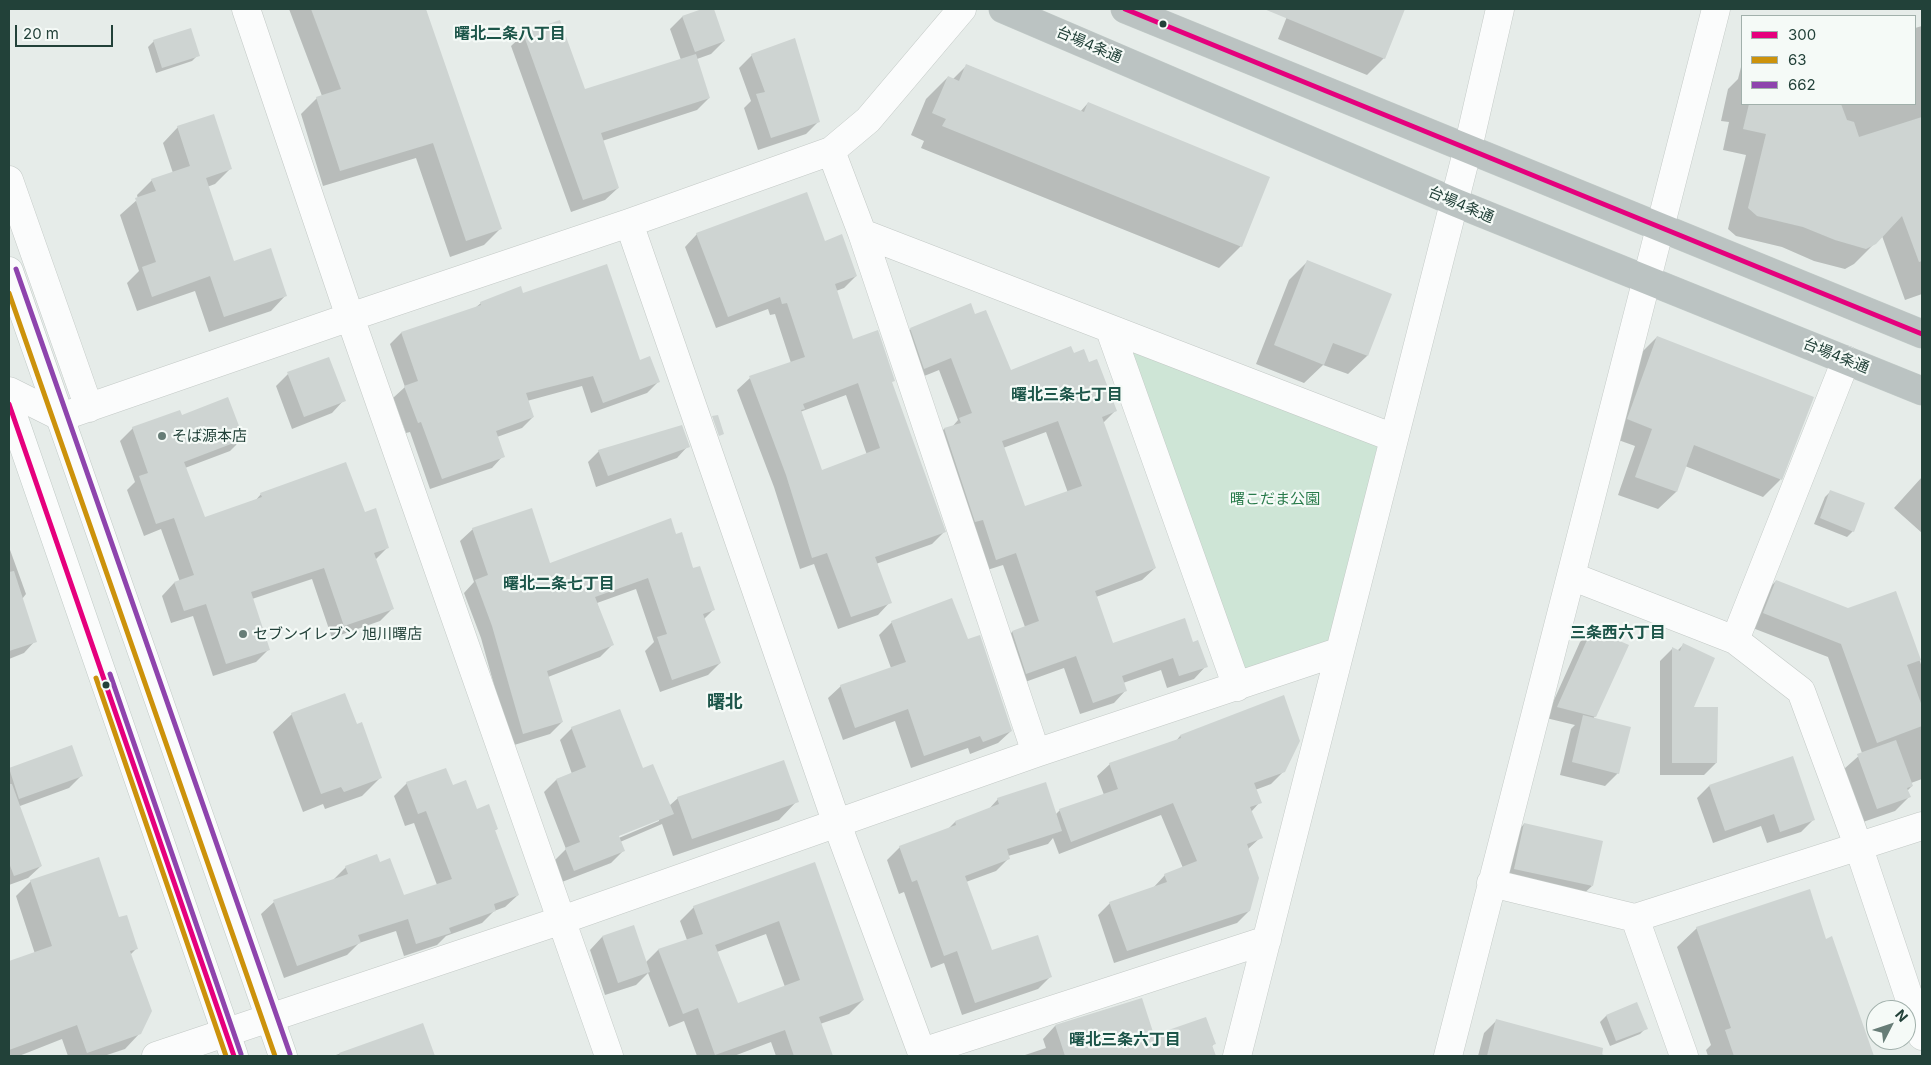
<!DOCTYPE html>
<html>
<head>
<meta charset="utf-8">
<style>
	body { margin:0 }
	#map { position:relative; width:1931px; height:1065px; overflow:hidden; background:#e6ece9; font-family:Inter,sans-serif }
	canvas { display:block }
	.frame { position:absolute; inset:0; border:10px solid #224139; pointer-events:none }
	.legend { position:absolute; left:1741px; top:15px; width:175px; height:90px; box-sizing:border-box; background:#f5faf7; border:1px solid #a1b0ab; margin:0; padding:6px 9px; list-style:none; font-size:15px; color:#224139 }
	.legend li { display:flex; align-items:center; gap:10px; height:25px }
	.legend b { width:25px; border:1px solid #a1b0ab }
	.north { position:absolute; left:1866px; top:1000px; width:50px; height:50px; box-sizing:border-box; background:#f5faf7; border:1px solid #a1b0ab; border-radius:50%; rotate:49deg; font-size:14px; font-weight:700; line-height:20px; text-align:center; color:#224139 }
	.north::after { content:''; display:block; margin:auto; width:18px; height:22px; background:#677d77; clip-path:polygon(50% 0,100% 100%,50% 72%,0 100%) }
	.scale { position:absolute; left:15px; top:25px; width:98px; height:22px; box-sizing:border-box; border:2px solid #224139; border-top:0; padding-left:6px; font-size:15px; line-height:18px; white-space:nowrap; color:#224139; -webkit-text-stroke:4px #f5faf7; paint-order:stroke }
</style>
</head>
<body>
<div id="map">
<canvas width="1931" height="1065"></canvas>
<div class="frame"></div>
<ul class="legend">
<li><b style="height:6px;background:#e5007d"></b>300</li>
<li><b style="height:6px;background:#cc920b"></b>63</li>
<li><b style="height:6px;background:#8e44ad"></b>662</li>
</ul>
<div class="north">N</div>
<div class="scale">20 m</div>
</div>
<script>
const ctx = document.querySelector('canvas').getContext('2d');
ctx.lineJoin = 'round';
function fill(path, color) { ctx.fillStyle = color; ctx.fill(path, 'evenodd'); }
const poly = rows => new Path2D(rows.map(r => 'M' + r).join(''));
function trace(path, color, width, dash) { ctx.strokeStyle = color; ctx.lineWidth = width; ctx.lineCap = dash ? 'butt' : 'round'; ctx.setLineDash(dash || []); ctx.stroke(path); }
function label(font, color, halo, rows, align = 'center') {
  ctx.font = font + ' Inter,"Noto Sans JP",sans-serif'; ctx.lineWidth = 4.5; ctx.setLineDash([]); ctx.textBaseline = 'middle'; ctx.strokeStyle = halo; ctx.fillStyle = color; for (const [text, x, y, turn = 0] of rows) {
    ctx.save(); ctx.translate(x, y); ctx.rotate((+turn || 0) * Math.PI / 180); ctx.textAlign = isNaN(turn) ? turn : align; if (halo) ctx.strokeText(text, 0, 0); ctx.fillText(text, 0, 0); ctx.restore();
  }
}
const green = poly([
	[1110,330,1394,438,1338,652,1237,687]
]);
const shadow = poly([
	[289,9,424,9,500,229,484,245,450,257,416,158,323,186,301,114,317,98,322,96],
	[705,9,713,9,724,41,711,54,697,59,709,98,697,110,602,141,618,188,605,200,571,212,511,46,524,34,585,91,681,60,670,29,682,17],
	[1290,9,1404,9,1384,58,1367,75,1278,39],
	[1922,26,1922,294,1905,300,1882,236,1854,264,1845,269,1814,261,1782,247,1736,236,1728,229,1746,155,1723,150,1729,122,1721,121,1728,89,1738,79,1742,63,1742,104,1915,104,1915,28],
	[154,41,198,55,192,61,156,73,148,47],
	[752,55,819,121,806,134,758,150,744,108,751,101,739,68],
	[967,65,1080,112,1088,103,1241,246,1219,268,921,148,924,141,911,135,926,99,948,77,953,79],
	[178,127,230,169,215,184,207,187,233,262,286,295,271,311,209,332,195,291,137,311,127,283,139,271,120,215,138,199,137,195,152,180,173,173,163,143],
	[697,234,824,242,856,276,844,288,836,291,852,341,891,383,944,532,932,544,876,564,890,602,878,615,838,629,814,564,800,569,774,487,737,390,750,378,791,363,775,314,770,315,768,309,716,328,685,247],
	[846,395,867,455,821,472,800,412],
	[1308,261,1390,295,1367,356,1348,374,1323,365,1304,383,1256,364,1289,280],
	[522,294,640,362,658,382,647,393,591,413,582,386,527,401,533,417,522,428,497,437,503,456,492,468,430,489,410,432,406,433,393,398,405,387,390,344,401,333,475,308,481,303],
	[975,316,1010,371,1074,355,1089,363,1115,411,1103,423,1155,568,1142,580,1096,597,1112,645,1192,644,1206,666,1194,679,1167,688,1161,670,1123,683,1126,690,1114,703,1080,714,1064,668,1014,686,1000,644,1012,632,1025,627,1003,565,984,571,932,441,944,429,952,427,958,420,939,370,912,381,898,341,911,329],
	[1046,432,1068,493,1024,508,1003,448],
	[1657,337,1813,398,1780,480,1763,497,1685,466,1676,492,1658,509,1618,495,1635,446,1610,437,1639,355],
	[288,374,344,400,332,413,292,429,276,386],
	[181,417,243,438,230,451,185,468,204,519,255,501,261,494,364,514,388,547,375,560,392,609,380,621,332,638,312,579,252,599,268,650,256,662,213,676,193,616,171,623,162,596,174,583,180,582,161,529,144,536,127,490,135,482,120,441,133,428],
	[688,446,677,458,596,487,588,462,599,451],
	[1922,477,1922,533,1894,508],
	[1831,491,1853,531,1847,537,1814,524,1825,497],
	[473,529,549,564,676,536,714,609,704,619,720,663,708,675,660,692,645,651,654,642,636,589,597,603,612,645,600,657,548,677,562,722,550,734,511,746,481,638,464,593,474,582,460,541],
	[9,547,26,594,22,599,35,641,24,653,9,659],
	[1776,581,1848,609,1895,592,1922,667,1922,779,1911,783,1912,786,1907,791,1909,797,1895,811,1863,822,1844,769,1862,753,1828,657,1750,627,1762,595],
	[892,622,967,641,1011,731,998,743,970,754,968,748,911,768,895,721,843,740,828,698,841,686,891,668,879,635],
	[1592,630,1595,716,1593,719,1618,773,1605,786,1560,775,1571,729,1575,725,1546,718,1580,642],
	[1683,645,1692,708,1716,763,1704,775,1660,775,1660,661,1672,649,1677,651],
	[1283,697,1284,771,1271,784,1255,790,1260,802,1251,812,1261,837,1247,850,1249,911,1237,923,1114,963,1098,915,1110,903,1153,888,1165,875,1183,868,1161,815,1059,854,1053,838,1048,844,1008,856,1009,858,996,871,966,882,991,952,1051,976,1038,989,962,1015,944,963,931,968,904,892,899,894,887,860,900,847,947,830,955,822,988,810,998,799,1055,815,1060,810,1104,795,1097,776,1110,764,1176,741,1180,736],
	[292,714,356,726,381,777,362,796,325,809,323,804,303,812,273,732],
	[572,728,642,769,669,806,678,798,797,801,779,820,673,856,662,824,620,842,623,851,611,863,562,882,554,861,566,849,544,792,556,780,572,774,560,740],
	[659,819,659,821,614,840,613,837],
	[71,747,82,775,69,788,9,810,9,769],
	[407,783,452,787,497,829,494,831,518,895,505,907,494,911,482,923,446,936,437,945,404,956,396,931,359,943,347,955,284,978,261,914,274,902,333,880,346,867,379,864,403,896,437,885,414,823,405,826,394,796],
	[1709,786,1813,820,1801,832,1767,843,1761,826,1713,843,1697,798],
	[23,817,41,866,28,878,9,885,9,822],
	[1524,824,1592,886,1579,898,1502,881,1512,837],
	[815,864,863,1000,849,1014,820,1024,831,1056,776,1056,771,1042,734,1056,697,1056,684,1021,669,1027,648,973,636,985,605,995,590,950,602,937,633,926,646,962,658,950,687,940,680,921,694,907],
	[766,934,785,987,737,1004,717,952],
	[31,881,118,919,136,949,130,955,140,1033,125,1049,104,1056,68,1056,62,1039,19,1056,9,1056,9,963,35,954,16,896],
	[1697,928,1825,940,1832,938,1873,1056,1708,1056,1706,1050,1711,1045,1677,947],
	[1141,1000,1153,1036,1215,1043,1211,1047,1215,1056,1022,1056,1046,1048,1043,1039,1055,1026],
	[1636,1004,1646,1028,1640,1034,1610,1046,1600,1022,1606,1016],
	[1496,1021,1594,1053,1609,1056,1478,1056,1484,1033],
	[422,1025,433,1056,333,1056]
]);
const building = poly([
	[311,9,426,9,502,229,466,241,433,143,340,171,316,97,341,89],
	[702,9,714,9,725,41,695,52,682,16],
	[1264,9,1405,9,1385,59],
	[560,20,585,89,696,54,710,98,601,133,619,188,583,200,523,33],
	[191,28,200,56,162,68,153,40],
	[795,38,820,122,771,138,756,94,765,92,751,54],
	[966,64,1084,112,1088,102,1270,177,1242,247,942,126,946,119,932,113,948,76,959,81],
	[1749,104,1841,104,1847,120,1854,122,1859,137,1922,117,1922,261,1919,262,1902,216,1876,244,1866,249,1835,240,1803,227,1757,216,1748,208,1766,134,1743,129],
	[214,114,232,169,206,178,234,261,271,248,287,296,224,317,210,276,152,297,142,267,156,262,135,198,156,191,151,179,190,166,177,126],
	[807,192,825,241,842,234,857,276,835,284,853,339,878,330,895,381,892,382,946,532,875,557,892,603,851,617,827,553,812,558,786,475,749,376,805,357,787,303,782,304,780,297,728,317,696,233],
	[858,383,880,448,822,470,801,410,805,409,803,404],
	[1307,260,1392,294,1368,356,1333,343,1324,365,1274,345],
	[607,264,640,360,650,356,660,382,603,403,593,376,526,393,534,417,496,431,505,457,442,479,421,422,418,423,404,386,418,381,401,332,481,305,480,302,521,286,523,293],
	[971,303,975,314,986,310,1011,370,1071,346,1074,353,1084,349,1089,362,1097,359,1117,411,1102,417,1156,568,1095,591,1113,643,1185,618,1193,642,1198,640,1208,667,1179,676,1173,658,1122,676,1127,691,1093,703,1076,656,1026,674,1012,631,1039,621,1016,553,996,560,983,520,975,522,944,428,961,423,959,418,972,413,951,358,924,369,910,328],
	[1058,421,1082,486,1025,506,1002,441],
	[1657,336,1814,397,1782,480,1694,445,1677,492,1635,477,1652,429,1627,419],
	[329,357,346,401,304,417,287,372],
	[228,397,244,439,184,462,205,517,262,497,260,493,346,462,365,512,376,508,389,548,374,553,394,609,344,626,324,568,251,592,270,650,226,664,206,604,184,611,174,582,194,575,174,518,156,524,139,476,148,473,132,427,180,410,182,415],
	[718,415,724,434,719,436,712,416],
	[682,425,690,447,608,476,598,450],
	[1830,490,1865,503,1854,532,1820,518],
	[532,508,550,563,671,518,676,534,682,532,693,568,700,566,715,610,703,614,721,663,672,680,657,637,667,634,648,578,595,597,614,645,547,671,563,722,523,734,492,626,475,580,488,575,472,528],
	[14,571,37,642,9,651,9,572],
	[1776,580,1848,608,1896,591,1921,660,1907,665,1922,706,1922,726,1877,743,1841,644,1763,613],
	[952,598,968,639,980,635,1012,731,983,742,980,736,924,756,908,709,855,728,840,685,906,662,891,621],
	[1592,629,1629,645,1596,717,1557,707],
	[1683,643,1715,658,1694,707,1718,707,1717,763,1672,763,1672,647,1680,651],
	[345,693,357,724,362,722,382,778,344,792,341,787,321,794,291,713],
	[1284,695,1300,741,1285,772,1254,783,1262,803,1250,807,1263,838,1247,844,1259,878,1250,911,1127,951,1109,902,1167,882,1164,874,1197,861,1173,803,1071,842,1059,809,1118,789,1109,763,1181,738,1180,735],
	[620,709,643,768,653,764,674,814,619,836,625,851,574,871,565,848,580,842,556,779,586,767,571,727],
	[1583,715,1631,727,1619,774,1572,762],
	[1896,740,1913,786,1907,788,1911,797,1877,809,1857,754],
	[72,745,83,776,19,799,9,768],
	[1793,756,1815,820,1780,832,1774,814,1725,831,1709,785],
	[784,760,799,802,692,839,677,797],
	[446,768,453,785,466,780,477,809,489,804,498,829,495,830,519,895,494,904,496,911,449,928,451,933,416,944,408,919,358,935,361,943,297,966,273,900,348,874,345,866,377,854,380,862,390,858,404,895,452,879,426,811,418,814,406,782],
	[1046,782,1062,831,1007,849,1010,859,965,876,992,950,1038,935,1052,977,975,1003,957,951,944,956,917,880,912,882,899,846,956,825,955,821,999,804,997,798],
	[9,784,12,784,42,866,14,876,9,863],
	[1524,823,1603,841,1593,886,1514,869],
	[99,857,119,917,127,915,138,949,130,951,152,1011,141,1034,87,1053,77,1025,9,1050,9,961,52,946,30,880],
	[815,862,864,1000,819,1017,833,1056,794,1056,785,1030,715,1055,698,1008,683,1014,658,949,703,934,693,906],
	[779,921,800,980,738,1003,715,945],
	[1810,889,1826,939,1832,936,1874,1056,1734,1056,1725,1030,1731,1028,1696,927],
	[634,925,650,972,618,983,602,936],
	[1142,998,1154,1035,1206,1017,1216,1044,1212,1045,1216,1056,1065,1056,1055,1025],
	[1637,1002,1648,1029,1616,1041,1606,1015],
	[1496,1019,1603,1048,1602,1056,1487,1056],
	[423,1023,435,1056,340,1056,339,1053]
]);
const street = poly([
	[246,9,350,317,609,1056],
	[962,9,868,120,831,151,862,233,1036,753],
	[9,180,89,408],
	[629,223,837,824,923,1056],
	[862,233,1394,438],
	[1110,330,1237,687],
	[9,391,61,417,350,317,629,223,831,151],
	[1571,576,1735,640,1801,691,1859,848,1922,1036],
	[1735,640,1846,360],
	[1491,883,1635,918,1922,826],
	[1635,918,1684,1056],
	[922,1052,1267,940],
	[156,1056,562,920,1036,753,1338,652],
	[1237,1056,1468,148,1500,9],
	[1448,1056,1716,9]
]);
const secondary = poly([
	[9,271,283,1056],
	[9,404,234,1056]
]);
const highway = poly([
	[1003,9,1454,202,1922,391],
	[1125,9,1922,334]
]);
const bus1 = poly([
	[1125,9,1922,334],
	[9,404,234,1056]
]);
const bus2 = poly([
	[9,293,275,1056],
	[96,678,226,1056]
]);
const bus3 = poly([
	[16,269,290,1054],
	[110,674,241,1054]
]);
const markers = [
	[1163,24,4.5,"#224139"],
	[162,436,5,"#677d77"],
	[243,634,5,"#677d77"],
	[106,685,4.5,"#224139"]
];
const streetNames = [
	["台場4条通",1089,45,23],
	["台場4条通",1461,205,23],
	["台場4条通",1836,356,22]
];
const poiNames = [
	["そば源本店",172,436],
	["セブンイレブン 旭川曙店",253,634]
];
const parkNames = [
	["曙こだま公園",1275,499]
];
const neighbourhoodNames = [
	["曙北二条八丁目",510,34],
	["曙北三条七丁目",1067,395],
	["曙北二条七丁目",559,584],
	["三条西六丁目",1618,633],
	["曙北三条六丁目",1125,1040]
];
const quarterNames = [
	["曙北",725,703]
];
fill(green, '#cee5d6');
fill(shadow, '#0003');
fill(building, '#ced4d2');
trace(street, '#c3c9c6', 29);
trace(secondary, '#c1cac6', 29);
trace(highway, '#c2cbc8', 29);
trace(street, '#fbfcfc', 28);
trace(secondary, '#fbfcfc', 28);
trace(highway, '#bbc3c2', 28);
trace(bus1, '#e5007d', 5);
trace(bus2, '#cc920b', 5);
trace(bus3, '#8e44ad', 5);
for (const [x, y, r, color] of markers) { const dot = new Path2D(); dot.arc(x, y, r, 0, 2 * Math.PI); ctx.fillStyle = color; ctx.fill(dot); trace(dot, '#f5faf7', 2); }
label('15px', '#224139', '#f5faf7', streetNames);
label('15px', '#224139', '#f5faf7', poiNames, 'left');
label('15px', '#297b4b', '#f5faf7', parkNames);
label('bold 16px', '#1c5549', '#f5faf7', neighbourhoodNames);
label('bold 18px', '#1c5549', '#f5faf7', quarterNames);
</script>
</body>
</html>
